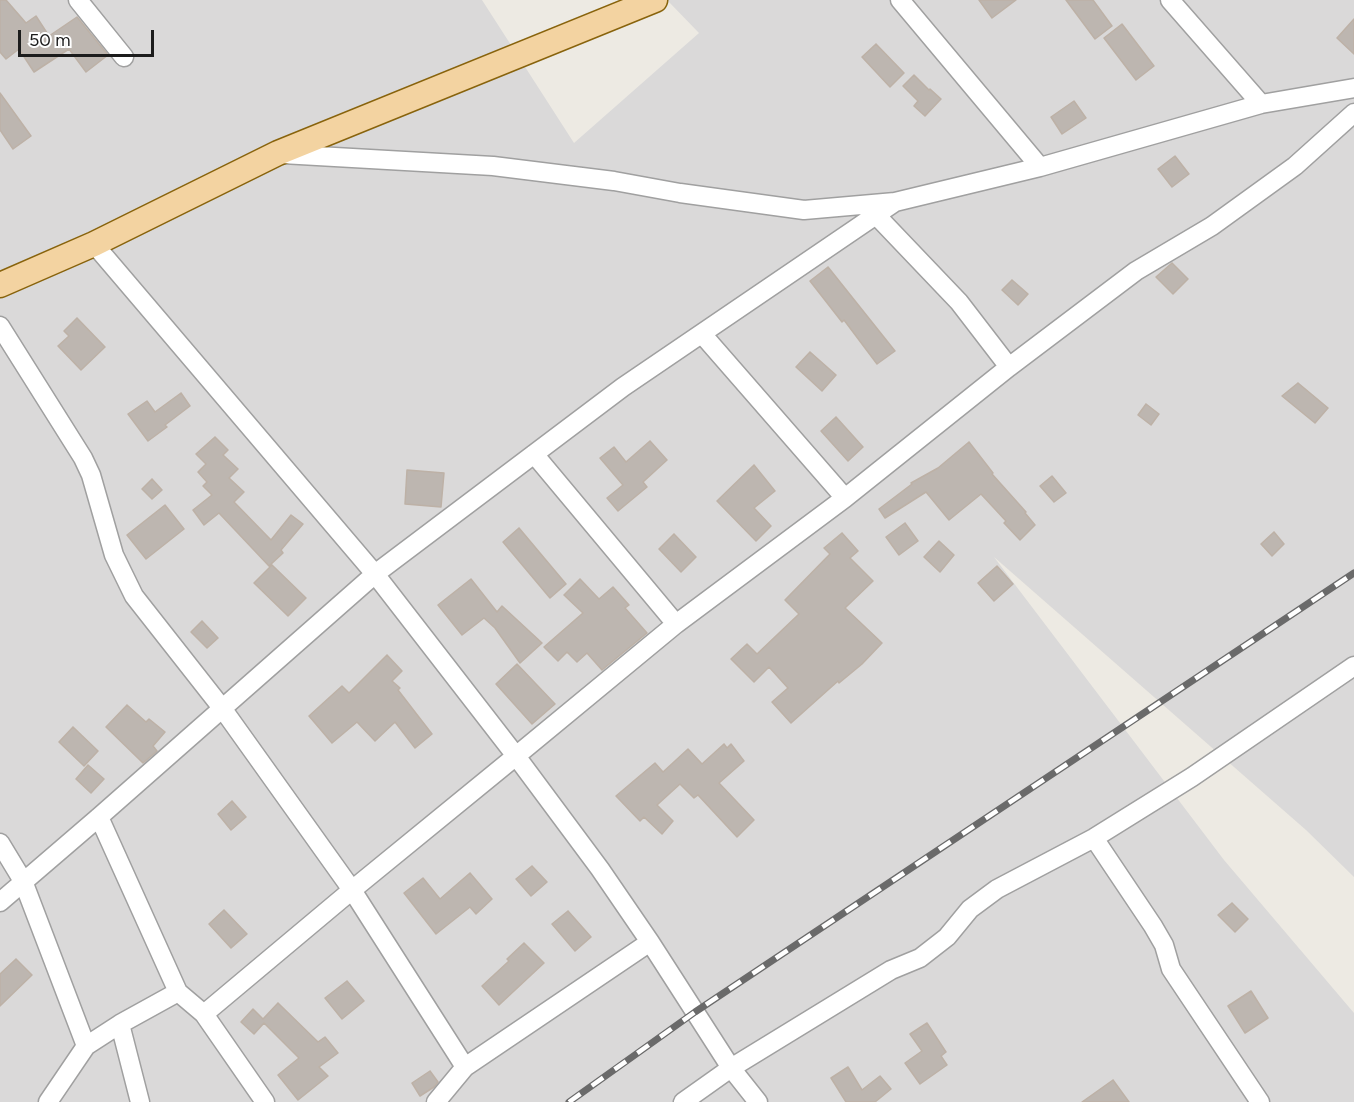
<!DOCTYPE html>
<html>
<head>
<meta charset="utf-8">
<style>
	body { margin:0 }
	#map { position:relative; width:1354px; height:1102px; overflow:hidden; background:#edeae3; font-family:Figtree,sans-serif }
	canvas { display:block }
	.scale { position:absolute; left:18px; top:30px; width:136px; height:27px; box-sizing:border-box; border:3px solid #1c1c1c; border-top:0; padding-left:8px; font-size:18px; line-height:21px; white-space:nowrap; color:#1c1c1c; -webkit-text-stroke:4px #fff; paint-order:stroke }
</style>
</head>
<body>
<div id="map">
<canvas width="1354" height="1102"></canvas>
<div class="scale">50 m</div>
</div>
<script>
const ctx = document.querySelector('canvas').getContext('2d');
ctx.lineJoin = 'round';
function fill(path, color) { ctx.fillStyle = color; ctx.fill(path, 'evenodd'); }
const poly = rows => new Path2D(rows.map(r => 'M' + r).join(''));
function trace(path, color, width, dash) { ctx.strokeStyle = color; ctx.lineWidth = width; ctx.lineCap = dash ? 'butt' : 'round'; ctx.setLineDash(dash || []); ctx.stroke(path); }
const residential = poly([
	[0,0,482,0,574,143,699,33,667,0,1354,0,1354,877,1306,830,994,557,1224,860,1354,1013,1354,1102,0,1102]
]);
const building = poly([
	[0,0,6,0,26,23,36,16,49,36,77,17,108,55,86,72,69,49,34,72,19,49,6,59,0,52,0,0],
	[979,0,1016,0,992,18,979,0],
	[1066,0,1093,0,1112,26,1095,39,1066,0],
	[1354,19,1354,54,1337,38,1354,19],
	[1122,24,1154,66,1136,80,1104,38,1122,24],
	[876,44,904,73,890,87,862,57,876,44],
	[914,75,929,90,930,89,941,99,925,116,914,106,918,101,903,86,914,75],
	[0,93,31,136,13,149,0,130,0,93],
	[1074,101,1086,118,1062,134,1051,117,1074,101],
	[1175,156,1189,174,1172,187,1158,169,1175,156],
	[1172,263,1188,279,1173,294,1156,277,1172,263],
	[828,267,895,351,877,364,844,320,842,322,810,281,828,267],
	[1012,280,1028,294,1018,305,1002,290,1012,280],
	[77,318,105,347,81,370,58,346,69,336,64,331,77,318],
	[810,352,836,375,822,391,796,367,810,352],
	[1298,383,1328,408,1315,423,1282,396,1298,383],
	[181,393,190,406,165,425,167,427,148,441,128,414,147,401,155,412,181,393],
	[1146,404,1159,414,1151,425,1138,415,1146,404],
	[836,417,863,447,848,461,821,431,836,417],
	[215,437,228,450,223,455,238,469,229,478,244,492,234,502,271,540,291,515,303,524,281,550,283,553,269,566,219,513,204,525,193,510,212,495,203,486,207,482,198,472,206,464,196,454,215,437],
	[650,441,667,460,643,482,647,487,618,511,607,498,623,485,600,458,614,447,626,462,650,441],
	[969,442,993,473,992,474,1026,512,1025,513,1035,525,1020,540,1004,523,1006,521,981,494,949,520,926,492,885,518,879,509,912,484,911,483,938,468,969,442],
	[754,465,775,491,754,508,771,526,756,541,717,501,754,465],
	[407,470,444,473,441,507,405,504,407,470],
	[1052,476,1066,493,1054,502,1040,486,1052,476],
	[152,479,162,490,152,499,142,489,152,479],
	[165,505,184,529,146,559,127,535,165,505],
	[905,523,918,541,899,555,886,537,905,523],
	[519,528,566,584,550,598,503,542,519,528],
	[1274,532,1284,544,1272,556,1261,544,1274,532],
	[842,533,858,551,850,558,873,581,845,608,882,643,862,664,839,683,838,681,791,723,772,702,788,688,769,667,754,682,731,659,747,644,757,654,799,614,785,600,830,554,824,548,842,533],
	[674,534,696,557,681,572,659,549,674,534],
	[939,541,954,555,940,572,924,557,939,541],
	[272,565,306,598,288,616,254,583,272,565],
	[997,566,1013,584,994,601,978,583,997,566],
	[471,579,497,612,502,606,542,643,520,663,495,628,484,618,462,635,438,605,471,579],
	[580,579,599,599,613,587,629,605,625,608,647,633,602,670,587,653,577,662,567,652,558,661,544,647,583,613,564,595,580,579],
	[202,621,218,638,207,648,191,632,202,621],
	[387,655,402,671,392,681,400,688,398,690,432,734,415,748,395,722,375,741,357,722,332,743,309,716,342,686,349,693,387,655],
	[517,664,555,704,532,724,496,684,517,664],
	[127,705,146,722,149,719,165,732,153,746,157,751,143,763,106,727,127,705],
	[73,727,98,751,84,766,59,742,73,727],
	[724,744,727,748,731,744,744,761,719,783,754,820,737,837,698,795,694,798,680,784,657,805,673,821,662,834,644,817,640,821,616,796,655,763,663,772,688,749,702,764,724,744],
	[88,765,104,779,91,793,76,779,88,765],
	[232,801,246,817,231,830,218,814,232,801],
	[532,866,547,882,531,896,516,879,532,866],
	[470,873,492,899,476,914,470,907,436,934,404,893,423,878,440,899,470,873],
	[1232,903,1248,919,1235,932,1218,915,1232,903],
	[224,910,247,934,231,948,209,924,224,910],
	[568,911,591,937,575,951,552,924,568,911],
	[524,943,544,963,499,1005,482,986,509,961,507,959,524,943],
	[16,959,32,975,0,1006,0,974,16,959],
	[347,981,364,1001,342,1019,325,998,347,981],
	[1251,991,1268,1018,1245,1033,1228,1006,1251,991],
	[278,1003,318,1042,325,1037,338,1053,319,1067,328,1076,298,1100,278,1075,299,1058,264,1023,254,1034,241,1022,253,1009,263,1019,278,1003],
	[927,1023,946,1052,941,1056,947,1065,920,1084,905,1063,922,1051,910,1034,927,1023],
	[848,1067,862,1090,880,1076,891,1089,875,1102,846,1102,831,1078,848,1067],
	[430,1071,438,1082,434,1087,420,1096,412,1083,430,1071],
	[1113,1080,1129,1102,1082,1102,1113,1080]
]);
const minor = poly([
	[78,0,124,57],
	[900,0,1040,167],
	[1170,0,1261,104],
	[282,154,493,166,614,181,680,193,804,210,895,202,1040,167,1261,104,1354,88],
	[876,215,959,302,1009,367],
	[94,244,375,574,516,756,600,869,650,942,731,1068,758,1102],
	[0,326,83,458,91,475,114,555,134,596,222,708,352,890,465,1067],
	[702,334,845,498],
	[534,454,676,624],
	[99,817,178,992,204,1014,265,1102],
	[1094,838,1153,926,1164,945,1171,969,1260,1102],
	[0,843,23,881,86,1046],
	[0,902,99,817,375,574,623,387,895,202],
	[204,1014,352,890,516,756,676,624,845,498,1009,367,1136,271,1212,226,1295,166,1354,113],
	[120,1024,140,1102],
	[48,1102,86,1046,120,1024,178,992],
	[436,1102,465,1067,650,942],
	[683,1102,731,1068,891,970,920,958,947,937,970,909,997,889,1094,838,1192,777,1354,666]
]);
const major = poly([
	[0,285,94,244,278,153,655,0]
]);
const rail = poly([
	[569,1102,695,1012,1354,573]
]);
fill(residential, '#dad9d9');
fill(building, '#bdb6b0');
trace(building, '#bdb1a6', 1.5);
trace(minor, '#a0a0a0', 21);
trace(major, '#88630c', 27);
trace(minor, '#fff', 18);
trace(major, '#f3d3a1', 24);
trace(rail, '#6a6a6a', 7);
trace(rail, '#fff', 4.5, [14]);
</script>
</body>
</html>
